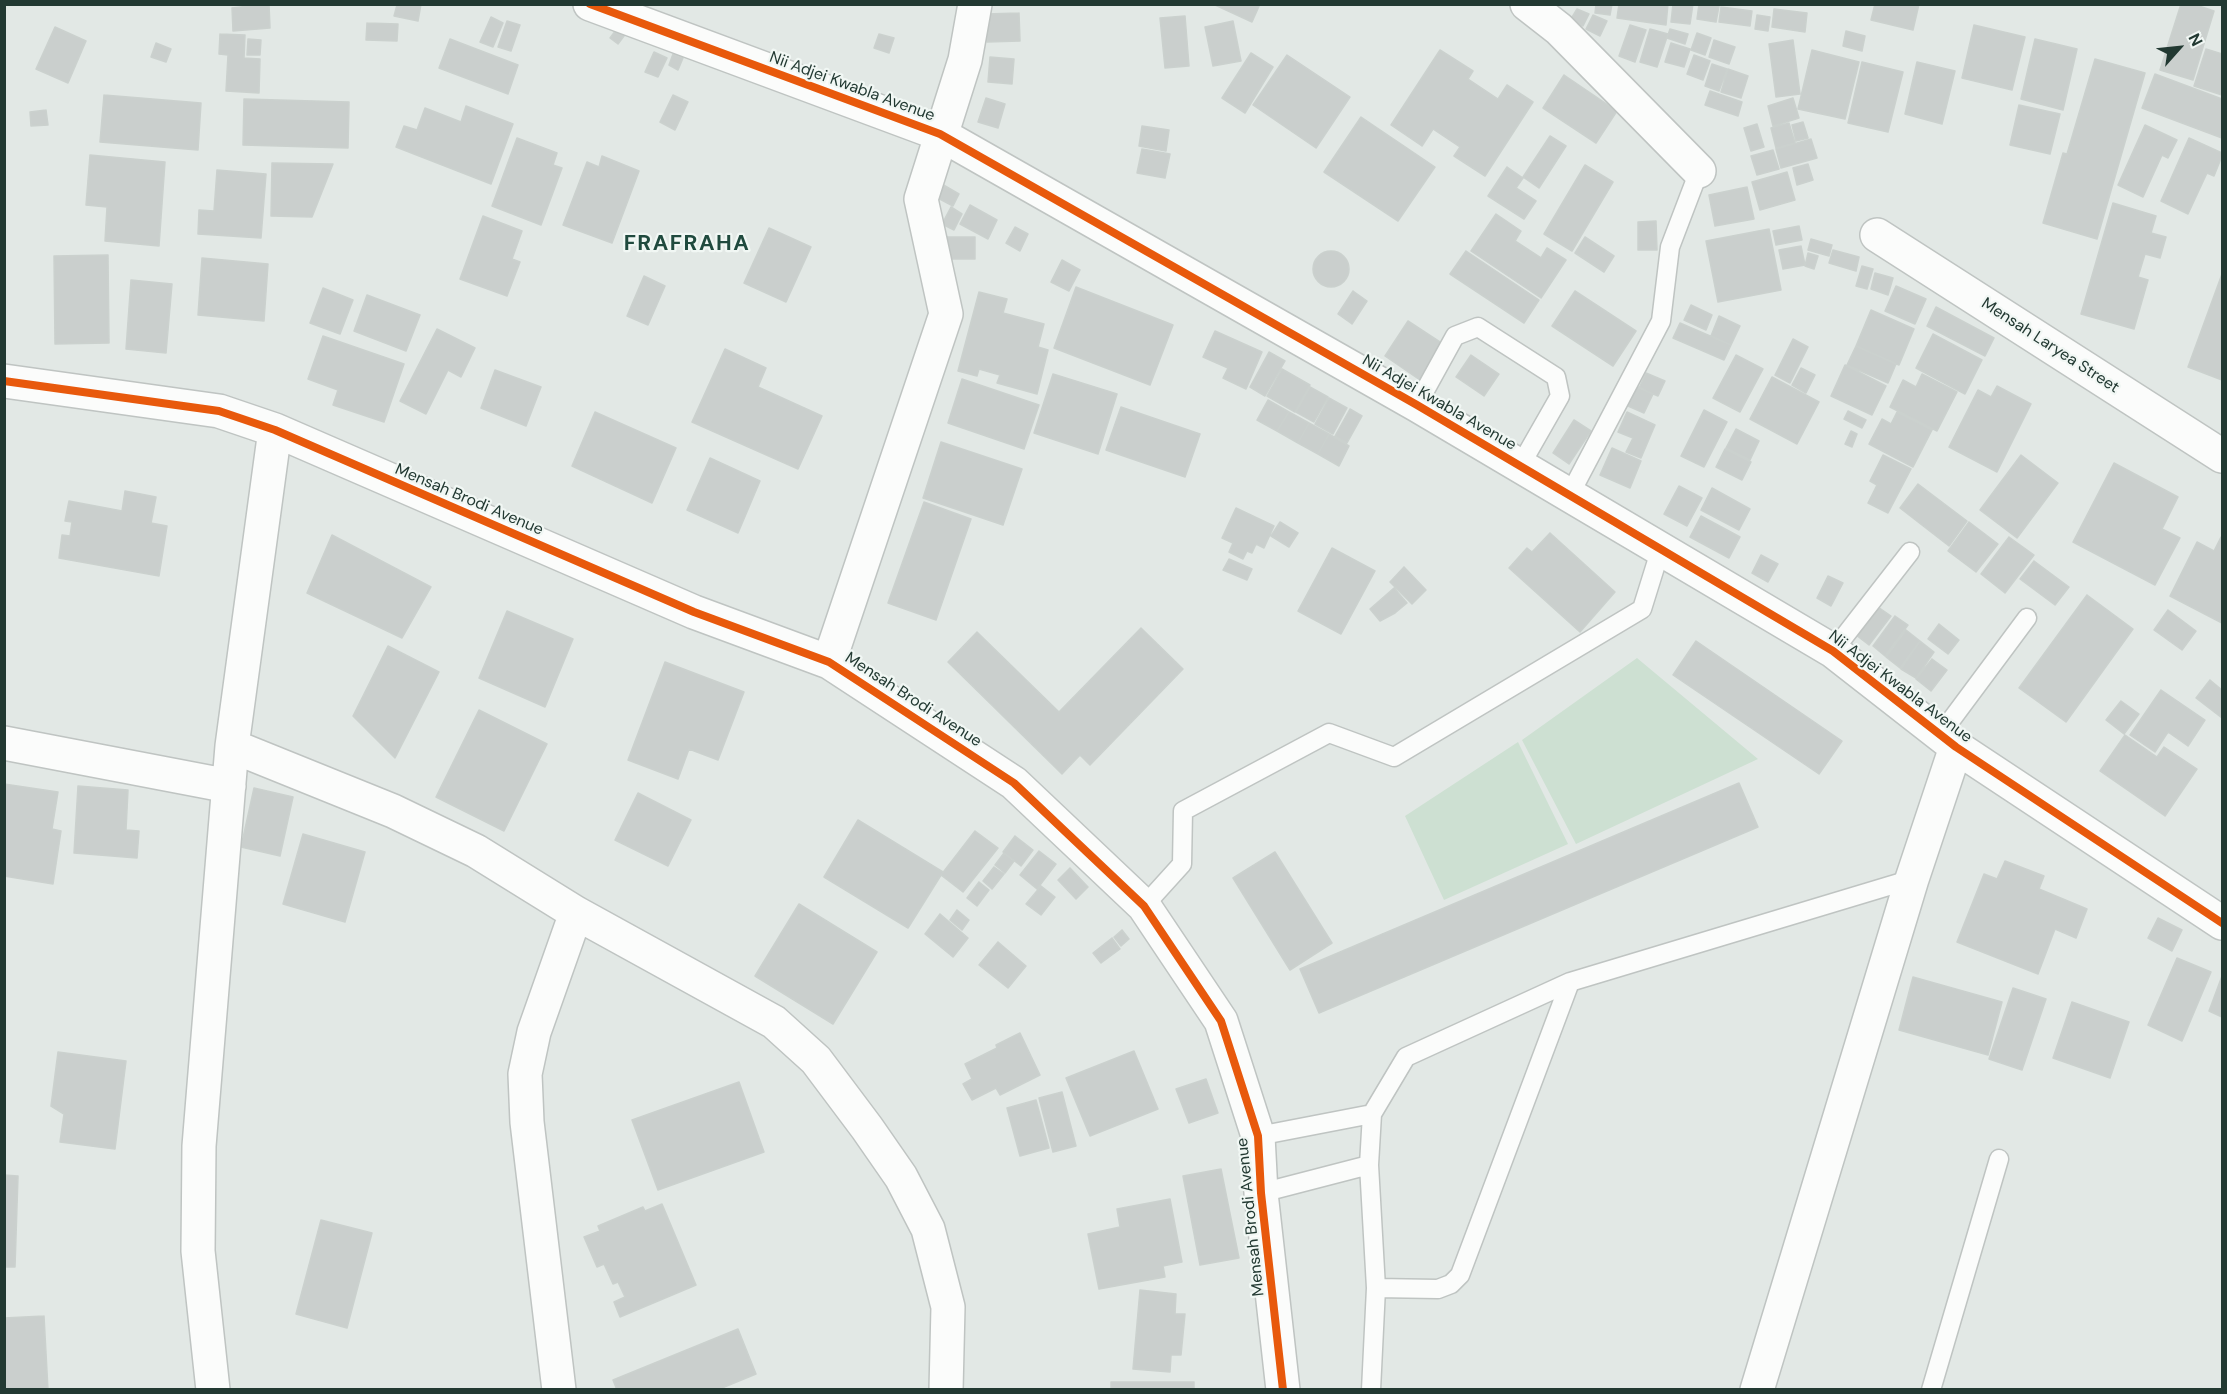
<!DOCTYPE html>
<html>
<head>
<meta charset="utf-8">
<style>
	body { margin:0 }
	#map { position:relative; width:2227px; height:1394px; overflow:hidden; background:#e2e8e5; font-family:"DM Sans",sans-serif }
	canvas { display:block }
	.frame { position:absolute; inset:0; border:6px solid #223932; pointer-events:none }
	.north { position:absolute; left:2149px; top:18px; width:60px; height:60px; -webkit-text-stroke:4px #f1f7f4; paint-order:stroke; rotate:63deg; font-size:16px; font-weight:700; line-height:24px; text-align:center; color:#223932 }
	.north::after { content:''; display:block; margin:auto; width:21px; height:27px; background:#223932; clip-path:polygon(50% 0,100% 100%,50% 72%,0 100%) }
</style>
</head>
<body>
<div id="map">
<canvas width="2227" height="1394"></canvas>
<div class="frame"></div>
<div class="north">N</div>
</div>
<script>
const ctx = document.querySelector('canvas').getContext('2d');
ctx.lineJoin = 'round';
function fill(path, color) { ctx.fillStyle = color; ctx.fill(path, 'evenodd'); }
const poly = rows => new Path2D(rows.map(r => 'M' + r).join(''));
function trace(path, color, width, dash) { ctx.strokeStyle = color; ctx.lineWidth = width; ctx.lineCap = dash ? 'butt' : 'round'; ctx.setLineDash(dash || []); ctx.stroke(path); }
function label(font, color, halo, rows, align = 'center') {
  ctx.font = font + ' "DM Sans",sans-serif'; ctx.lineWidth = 4.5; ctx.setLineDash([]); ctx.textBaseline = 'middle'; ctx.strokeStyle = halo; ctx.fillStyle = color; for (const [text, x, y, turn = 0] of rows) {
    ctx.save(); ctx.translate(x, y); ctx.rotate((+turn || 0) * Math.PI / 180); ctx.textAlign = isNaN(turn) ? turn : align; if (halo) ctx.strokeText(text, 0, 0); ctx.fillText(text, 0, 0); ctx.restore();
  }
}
const green = poly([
	[1637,658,1758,759,1576,844,1522,740],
	[1518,742,1568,844,1444,900,1405,816]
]);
const building = poly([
	[249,4,269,4,270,28,233,31,232,8,249,6,249,4],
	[396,4,421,4,418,21,394,16,397,5,396,4],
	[1213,4,1260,4,1252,22,1213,4],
	[1596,4,1612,4,1610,15,1595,13,1596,4],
	[1619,4,1668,4,1666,25,1617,18,1619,4],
	[1673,4,1693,4,1690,24,1671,22,1673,4],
	[1699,4,1719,6,1716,22,1697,19,1699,4],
	[1875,4,1919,4,1913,30,1871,20,1875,4],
	[2181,4,2193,4,2214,11,2193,80,2160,70,2181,4],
	[1721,7,1752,11,1750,26,1719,22,1721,7],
	[1577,9,1589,14,1583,26,1571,19,1577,9],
	[1774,9,1807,13,1805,32,1772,27,1774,9],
	[1019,13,1020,41,987,42,986,14,1019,13],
	[1593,15,1607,21,1600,36,1586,29,1593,15],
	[1757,15,1770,17,1768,31,1755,29,1757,15],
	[1185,16,1189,66,1165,68,1160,18,1185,16],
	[491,17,503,23,493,47,480,42,491,17],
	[507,21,520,25,511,51,498,47,507,21],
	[1233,21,1241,61,1213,66,1205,27,1233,21],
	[622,22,630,28,618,44,610,38,622,22],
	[367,23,398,24,397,41,366,40,367,23],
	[1630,25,1646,30,1635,62,1619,56,1630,25],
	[1974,25,2025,37,2012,90,1962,78,1974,25],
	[55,27,86,41,68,83,36,69,55,27],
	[1650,29,1668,34,1657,67,1640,62,1650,29],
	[1670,29,1688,34,1685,44,1667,38,1670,29],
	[1846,31,1865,36,1862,51,1843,46,1846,31],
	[1697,33,1711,38,1705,55,1691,50,1697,33],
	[220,34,245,35,244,58,260,59,259,93,226,91,228,55,219,54,220,34],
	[879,34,894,38,889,53,874,48,879,34],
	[248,39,261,40,260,55,247,55,248,39],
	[450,39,518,65,508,94,439,68,450,39],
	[2035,39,2077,49,2063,110,2021,99,2035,39],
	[1714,40,1735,47,1729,64,1709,57,1714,40],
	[1793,40,1800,94,1776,97,1769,44,1793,40],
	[156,43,171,49,166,62,151,57,156,43],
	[1671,43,1690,49,1684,67,1665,62,1671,43],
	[2206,49,2222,54,2222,95,2194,86,2206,49],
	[1440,50,1473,71,1468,79,1498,99,1507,85,1533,102,1485,176,1454,156,1460,147,1433,129,1422,146,1391,125,1440,50],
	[1812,50,1859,62,1845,119,1798,109,1812,50],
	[654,52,667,58,658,77,645,72,654,52],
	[1251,53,1273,67,1245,113,1222,98,1251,53],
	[673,54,683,58,678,70,669,65,673,54],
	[1287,55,1350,97,1316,148,1253,105,1287,55],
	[1694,55,1710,61,1703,80,1687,74,1694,55],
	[990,57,1014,59,1012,84,988,82,990,57],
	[2095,59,2145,73,2097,239,2043,223,2063,153,2067,154,2095,59],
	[1862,62,1903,72,1888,132,1848,123,1862,62],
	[1917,62,1955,71,1942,124,1905,114,1917,62],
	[1712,64,1727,69,1719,91,1705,86,1712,64],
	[1728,69,1748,76,1741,98,1721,92,1728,69],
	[2155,74,2222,99,2222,138,2142,108,2155,74],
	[1564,75,1617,111,1596,143,1543,108,1564,75],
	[1710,91,1742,102,1738,116,1705,105,1710,91],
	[104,95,201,103,198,150,100,142,104,95],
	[673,95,688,102,675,130,660,122,673,95],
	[986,98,1005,104,998,128,978,122,986,98],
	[1793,98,1799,118,1773,126,1768,106,1793,98],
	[244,99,349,102,348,148,243,145,244,99],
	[2019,105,2060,114,2050,154,2010,145,2019,105],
	[466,106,513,124,491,184,396,147,404,126,417,130,425,108,461,122,466,106],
	[46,110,48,125,31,126,30,112,46,110],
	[1361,117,1435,167,1398,221,1324,172,1361,117],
	[1803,122,1808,138,1796,141,1792,125,1803,122],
	[1789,123,1795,143,1776,148,1771,128,1789,123],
	[1757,124,1764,147,1751,151,1744,128,1757,124],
	[2145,125,2177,140,2168,158,2162,155,2143,197,2118,185,2145,125],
	[1142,126,1169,130,1166,151,1139,146,1142,126],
	[1550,136,1566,146,1539,188,1523,177,1550,136],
	[517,138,557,153,553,165,562,168,541,225,492,206,517,138],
	[2189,138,2222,153,2222,156,2214,176,2207,173,2188,214,2161,201,2189,138],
	[1811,139,1817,158,1781,168,1776,149,1811,139],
	[1142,149,1170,154,1165,178,1137,173,1142,149],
	[1773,150,1779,169,1757,175,1751,156,1773,150],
	[90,155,165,162,159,246,105,241,107,207,86,205,90,155],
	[602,156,639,171,612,243,563,225,587,162,599,167,602,156],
	[272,163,333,164,312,217,271,216,272,163],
	[1808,164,1813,180,1797,185,1793,168,1808,164],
	[1585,165,1613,182,1572,251,1544,234,1585,165],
	[1507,167,1523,178,1516,188,1536,201,1524,219,1488,196,1507,167],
	[217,170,266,174,261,238,198,234,199,210,214,211,217,170],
	[1787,172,1795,200,1760,210,1752,182,1787,172],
	[940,183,959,194,953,206,934,196,940,183],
	[1747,187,1754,219,1715,226,1709,195,1747,187],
	[2113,203,2156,216,2151,233,2166,237,2160,258,2145,254,2138,277,2148,280,2134,329,2081,314,2113,203],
	[970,205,997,220,988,239,960,224,970,205],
	[951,207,962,214,954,230,942,224,951,207],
	[1496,214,1521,231,1515,241,1541,258,1547,248,1566,260,1541,298,1471,251,1496,214],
	[483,216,522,231,512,259,520,262,507,296,460,279,483,216],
	[1656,221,1657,250,1638,250,1638,222,1656,221],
	[1799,226,1802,240,1776,245,1773,231,1799,226],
	[1015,227,1028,234,1020,251,1006,243,1015,227],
	[769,228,811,247,786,302,744,283,769,228],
	[1769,229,1781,290,1718,302,1706,241,1769,229],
	[943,237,975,237,975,259,943,259,943,237],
	[1585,237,1614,256,1604,272,1575,253,1585,237],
	[1811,239,1832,245,1829,256,1808,250,1811,239],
	[1801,246,1805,265,1783,269,1779,250,1801,246],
	[1833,250,1859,257,1856,271,1829,263,1833,250],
	[1466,251,1539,300,1524,323,1450,274,1466,251],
	'1313 269a18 18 0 1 1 36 0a18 18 0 1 1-36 0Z',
	[1808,253,1818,256,1814,269,1805,266,1808,253],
	[108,255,109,343,55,344,54,256,108,255],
	[202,258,268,264,264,321,198,315,202,258],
	[1062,260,1080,270,1069,291,1051,282,1062,260],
	[1862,266,1873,269,1867,289,1856,286,1862,266],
	[1875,273,1893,278,1888,295,1871,289,1875,273],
	[2222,274,2222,380,2188,367,2222,274],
	[644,276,665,286,648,325,627,316,644,276],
	[131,280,172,284,166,353,126,349,131,280],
	[1896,286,1926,299,1915,324,1885,311,1896,286],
	[1076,287,1173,325,1150,385,1054,348,1076,287],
	[323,288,353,300,340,334,310,323,323,288],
	[1353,291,1367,301,1352,324,1338,314,1353,291],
	[1575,291,1636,331,1613,366,1552,326,1575,291],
	[979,292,1007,299,1003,313,1044,324,1038,347,1048,350,1037,394,997,383,1000,375,979,369,977,376,958,371,979,292],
	[367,295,420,315,406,351,354,331,367,295],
	[1691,305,1712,315,1706,330,1684,320,1691,305],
	[1936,307,1994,338,1985,356,1927,326,1936,307],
	[1871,310,1914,329,1899,365,1856,346,1871,310],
	[1719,316,1740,326,1731,345,1711,336,1719,316],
	[1408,321,1443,344,1420,380,1385,356,1408,321],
	[1680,323,1731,345,1724,360,1673,338,1680,323],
	[437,329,475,348,461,377,448,370,426,414,400,401,437,329],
	[1215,331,1262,352,1246,389,1223,378,1228,368,1203,357,1215,331],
	[1933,334,1982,360,1965,394,1916,368,1933,334],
	[323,336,404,364,384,422,333,405,338,390,308,379,323,336],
	[1793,339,1808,347,1790,383,1775,375,1793,339],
	[1856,346,1896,364,1888,383,1847,365,1856,346],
	[725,349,766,368,758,387,822,416,798,469,692,422,725,349],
	[1269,352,1285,361,1265,396,1250,387,1269,352],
	[1471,355,1499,374,1484,396,1456,377,1471,355],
	[1736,355,1763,369,1740,412,1713,398,1736,355],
	[1845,365,1886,386,1872,415,1831,396,1845,365],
	[1801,368,1815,375,1806,393,1792,385,1801,368],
	[1282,369,1310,385,1295,412,1267,396,1282,369],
	[495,370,541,387,526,426,481,408,495,370],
	[1646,373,1665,381,1658,396,1639,388,1646,373],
	[1053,374,1117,394,1098,454,1034,433,1053,374],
	[1922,374,1957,392,1937,431,1890,407,1903,380,1916,387,1922,374],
	[1772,377,1819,402,1797,444,1750,419,1772,377],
	[962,379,1039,405,1024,449,948,423,962,379],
	[1636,386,1653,394,1644,413,1628,406,1636,386],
	[1997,386,2031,404,1997,472,1949,447,1978,390,1991,397,1997,386],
	[1310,387,1328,397,1314,422,1296,412,1310,387],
	[1329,398,1347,408,1333,434,1315,424,1329,398],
	[1268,400,1289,412,1277,431,1257,420,1268,400],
	[1121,407,1200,434,1185,477,1106,450,1121,407],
	[1350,409,1362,416,1347,443,1335,436,1350,409],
	[1704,410,1727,422,1704,467,1681,456,1704,410],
	[1848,411,1866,420,1862,428,1844,419,1848,411],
	[595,412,676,448,652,503,572,466,595,412],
	[1289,412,1309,423,1298,443,1277,431,1289,412],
	[1627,412,1655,425,1641,458,1626,452,1633,438,1618,432,1627,412],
	[1897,412,1932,430,1913,467,1869,444,1882,419,1891,424,1897,412],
	[1574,420,1591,431,1569,464,1553,453,1574,420],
	[1309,423,1329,434,1318,454,1298,443,1309,423],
	[1736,429,1759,441,1750,460,1726,448,1736,429],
	[1851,431,1857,434,1852,447,1845,444,1851,431],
	[1329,434,1349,446,1339,466,1318,454,1329,434],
	[941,442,1022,469,1003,525,923,498,941,442],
	[1612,448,1641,461,1630,488,1600,475,1612,448],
	[1725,449,1751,462,1742,480,1716,467,1725,449],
	[1883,455,1911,469,1888,513,1868,503,1877,485,1870,481,1883,455],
	[2021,455,2058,483,2017,538,1980,510,2021,455],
	[710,458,760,481,738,533,687,510,710,458],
	[2114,463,2178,497,2162,529,2180,538,2155,585,2073,542,2114,463],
	[1918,484,1967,521,1949,546,1900,508,1918,484],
	[1679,486,1702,498,1687,526,1664,514,1679,486],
	[1712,488,1750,509,1739,530,1701,510,1712,488],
	[125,491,156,497,151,523,167,526,159,576,59,558,62,535,70,536,72,522,65,521,69,501,122,511,125,491],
	[924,502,971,519,936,620,888,603,924,502],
	[1236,508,1274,526,1264,548,1256,544,1252,553,1247,551,1243,559,1229,552,1233,543,1222,538,1236,508],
	[1701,516,1740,537,1729,558,1690,537,1701,516],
	[1280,522,1298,533,1289,547,1271,536,1280,522],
	[1969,522,1998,544,1976,572,1948,551,1969,522],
	[1550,533,1615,592,1580,632,1509,568,1527,548,1532,552,1550,533],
	[332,535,431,587,402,638,307,593,332,535],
	[2009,537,2034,555,2005,593,1981,574,2009,537],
	[2221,537,2222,537,2222,623,2170,596,2197,542,2214,551,2221,537],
	[1332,548,1375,571,1341,634,1298,611,1332,548],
	[1761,555,1778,564,1768,582,1752,573,1761,555],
	[1229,559,1252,569,1247,580,1223,570,1229,559],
	[2034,561,2069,587,2055,605,2020,579,2034,561],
	[1404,567,1426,590,1412,604,1390,582,1404,567],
	[1828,576,1843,583,1831,606,1817,598,1828,576],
	[1394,588,1407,603,1395,613,1380,621,1370,609,1394,588],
	[2087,595,2133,629,2066,722,2019,688,2087,595],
	[1878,607,1891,616,1869,645,1856,635,1878,607],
	[2168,610,2196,631,2182,650,2154,630,2168,610],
	[507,611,573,639,545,707,479,678,507,611],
	[1895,616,1908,625,1885,656,1873,646,1895,616],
	[1939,624,1959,640,1948,654,1928,639,1939,624],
	[1141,628,1183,669,1090,765,1080,755,1062,774,948,662,977,632,1059,712,1141,628],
	[1906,630,1920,641,1900,668,1886,657,1906,630],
	[1696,641,1842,741,1819,774,1673,675,1696,641],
	[1920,641,1934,652,1916,678,1901,669,1920,641],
	[388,646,439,672,395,758,353,716,388,646],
	[1932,659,1947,670,1931,691,1916,679,1932,659],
	[665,662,744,692,718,760,689,749,678,779,628,760,665,662],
	[2210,680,2222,690,2222,718,2196,698,2210,680],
	[2161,690,2205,720,2188,746,2168,732,2155,752,2130,735,2161,690],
	[2121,701,2139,714,2124,734,2106,720,2121,701],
	[479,710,547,744,504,831,436,797,479,710],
	[2125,735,2157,757,2164,747,2197,769,2165,816,2100,771,2125,735],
	[1739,783,1758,827,1319,1013,1300,969,1739,783],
	[4,784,58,792,52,829,61,831,53,884,4,876,4,784],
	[78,786,128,790,126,830,139,831,137,858,74,853,78,786],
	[254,788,293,797,280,856,241,847,254,788],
	[638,793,691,820,668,866,615,840,638,793],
	[858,820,943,872,908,928,824,877,858,820],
	[975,831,998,848,963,892,941,875,975,831],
	[303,834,365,852,345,922,283,904,303,834],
	[1015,836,1033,850,1021,866,1003,852,1015,836],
	[1039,851,1056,864,1037,889,1020,875,1039,851],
	[1275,852,1332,943,1290,970,1233,878,1275,852],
	[1004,853,1014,861,1005,873,995,865,1004,853],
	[2005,861,2044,876,2039,889,2087,909,2076,938,2055,929,2038,974,1957,942,1984,874,1997,879,2005,861],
	[994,867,1004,874,992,889,983,881,994,867],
	[1070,868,1088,887,1076,899,1058,880,1070,868],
	[979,882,989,890,977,906,967,898,979,882],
	[1041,886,1055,897,1041,915,1026,904,1041,886],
	[799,904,877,952,833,1024,755,976,799,904],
	[957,910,969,920,962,930,950,920,957,910],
	[940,914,968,938,953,957,925,934,940,914],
	[2158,918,2182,930,2172,951,2148,938,2158,918],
	[1122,930,1129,939,1121,946,1114,937,1122,930],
	[1112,938,1120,949,1101,963,1093,953,1112,938],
	[998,942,1026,966,1008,988,979,965,998,942],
	[2177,958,2211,972,2182,1041,2148,1025,2177,958],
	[2222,976,2222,1017,2209,1011,2222,976],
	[1913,977,2002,1002,1988,1055,1899,1030,1913,977],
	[2013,988,2046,999,2022,1070,1989,1059,2013,988],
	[2072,1002,2129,1022,2110,1078,2053,1058,2072,1002],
	[1020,1033,1040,1075,1000,1095,996,1088,972,1100,963,1084,972,1079,965,1064,997,1048,996,1045,1020,1033],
	[1134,1051,1158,1109,1090,1136,1066,1078,1134,1051],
	[58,1052,126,1061,115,1149,60,1142,64,1114,51,1106,58,1052],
	[1206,1079,1218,1113,1189,1123,1176,1089,1206,1079],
	[739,1082,764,1152,658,1190,632,1120,739,1082],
	[1062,1092,1076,1146,1053,1152,1039,1098,1062,1092],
	[1036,1100,1049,1148,1020,1156,1007,1108,1036,1100],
	[1221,1169,1239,1258,1200,1265,1183,1176,1221,1169],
	[4,1175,18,1176,15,1267,4,1267,4,1175],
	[1170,1199,1182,1262,1163,1266,1165,1277,1099,1289,1088,1234,1120,1227,1117,1209,1170,1199],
	[662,1204,696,1285,620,1317,614,1302,625,1297,618,1282,613,1284,604,1264,597,1267,584,1237,600,1231,598,1226,643,1207,645,1211,662,1204],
	[321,1220,372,1233,347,1328,296,1314,321,1220],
	[1140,1290,1176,1294,1175,1314,1185,1314,1181,1355,1171,1355,1170,1372,1133,1369,1140,1290],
	[44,1316,48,1390,4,1390,4,1318,44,1316],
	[738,1329,756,1374,717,1390,617,1390,613,1380,738,1329],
	[1111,1382,1194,1382,1194,1390,1111,1390,1111,1382]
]);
const service = poly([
	[1417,405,1455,336,1478,327,1556,377,1560,396,1520,466],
	[1569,496,1661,321,1670,247,1699,171],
	[1833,651,1910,552],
	[1940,735,2027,618],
	[1144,906,1182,864,1183,811,1329,733,1394,757,1642,609,1661,548],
	[1258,1136,1372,1114,1406,1057,1570,982,1912,879],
	[1261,1193,1369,1165],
	[1376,1288,1438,1289,1451,1284,1460,1275,1570,982],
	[1371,1390,1376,1288,1369,1165,1372,1114],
	[1931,1390,1999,1159]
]);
const minor = poly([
	[590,4,940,134,1417,405,1833,651,1956,747,2222,923],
	[1527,4,1559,29,1699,171],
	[1877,235,2222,456],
	[4,381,219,411,275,430,694,612,829,662,1014,783,1144,906,1221,1021,1258,1136,1261,1193,1283,1390],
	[829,662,946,314,921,199,965,60,975,4],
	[4,743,229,786],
	[232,746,393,811,476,851,576,913,774,1022,816,1060,867,1128,901,1177,928,1229,948,1307,946,1390],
	[213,1390,198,1251,199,1146,232,746,275,430],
	[559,1390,527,1122,525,1074,534,1032,576,913],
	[1757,1390,1912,879,1956,747]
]);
const cycleway = poly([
	[590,4,940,134,1417,405,1833,651,1956,747,2222,923],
	[4,381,219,411,275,430,694,612,829,662,1014,783,1144,906,1221,1021,1258,1136,1261,1193,1283,1390]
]);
const streetNames = [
	["Nii Adjei Kwabla Avenue",852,87,20],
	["Mensah Laryea Street",2050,346,33],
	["Nii Adjei Kwabla Avenue",1439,403,30],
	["Mensah Brodi Avenue",469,500,23],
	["Nii Adjei Kwabla Avenue",1900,687,37],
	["Mensah Brodi Avenue",913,700,33],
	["Mensah Brodi Avenue",1251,1217,-96]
];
const districtNames = [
	["FRAFRAHA",687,244]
];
fill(green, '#cde0d2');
fill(building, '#cacfcd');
trace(building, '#cbd1ce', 1.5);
trace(service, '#bfc4c2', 21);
trace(minor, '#bfc4c2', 36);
trace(service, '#fbfcfb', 18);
trace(minor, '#fbfcfb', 33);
trace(cycleway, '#e8590c', 8);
label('16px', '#223932', '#f1f7f4', streetNames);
ctx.letterSpacing = '1.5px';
label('bold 22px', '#204a3e', '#f1f7f4', districtNames);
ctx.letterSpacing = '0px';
</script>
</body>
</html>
